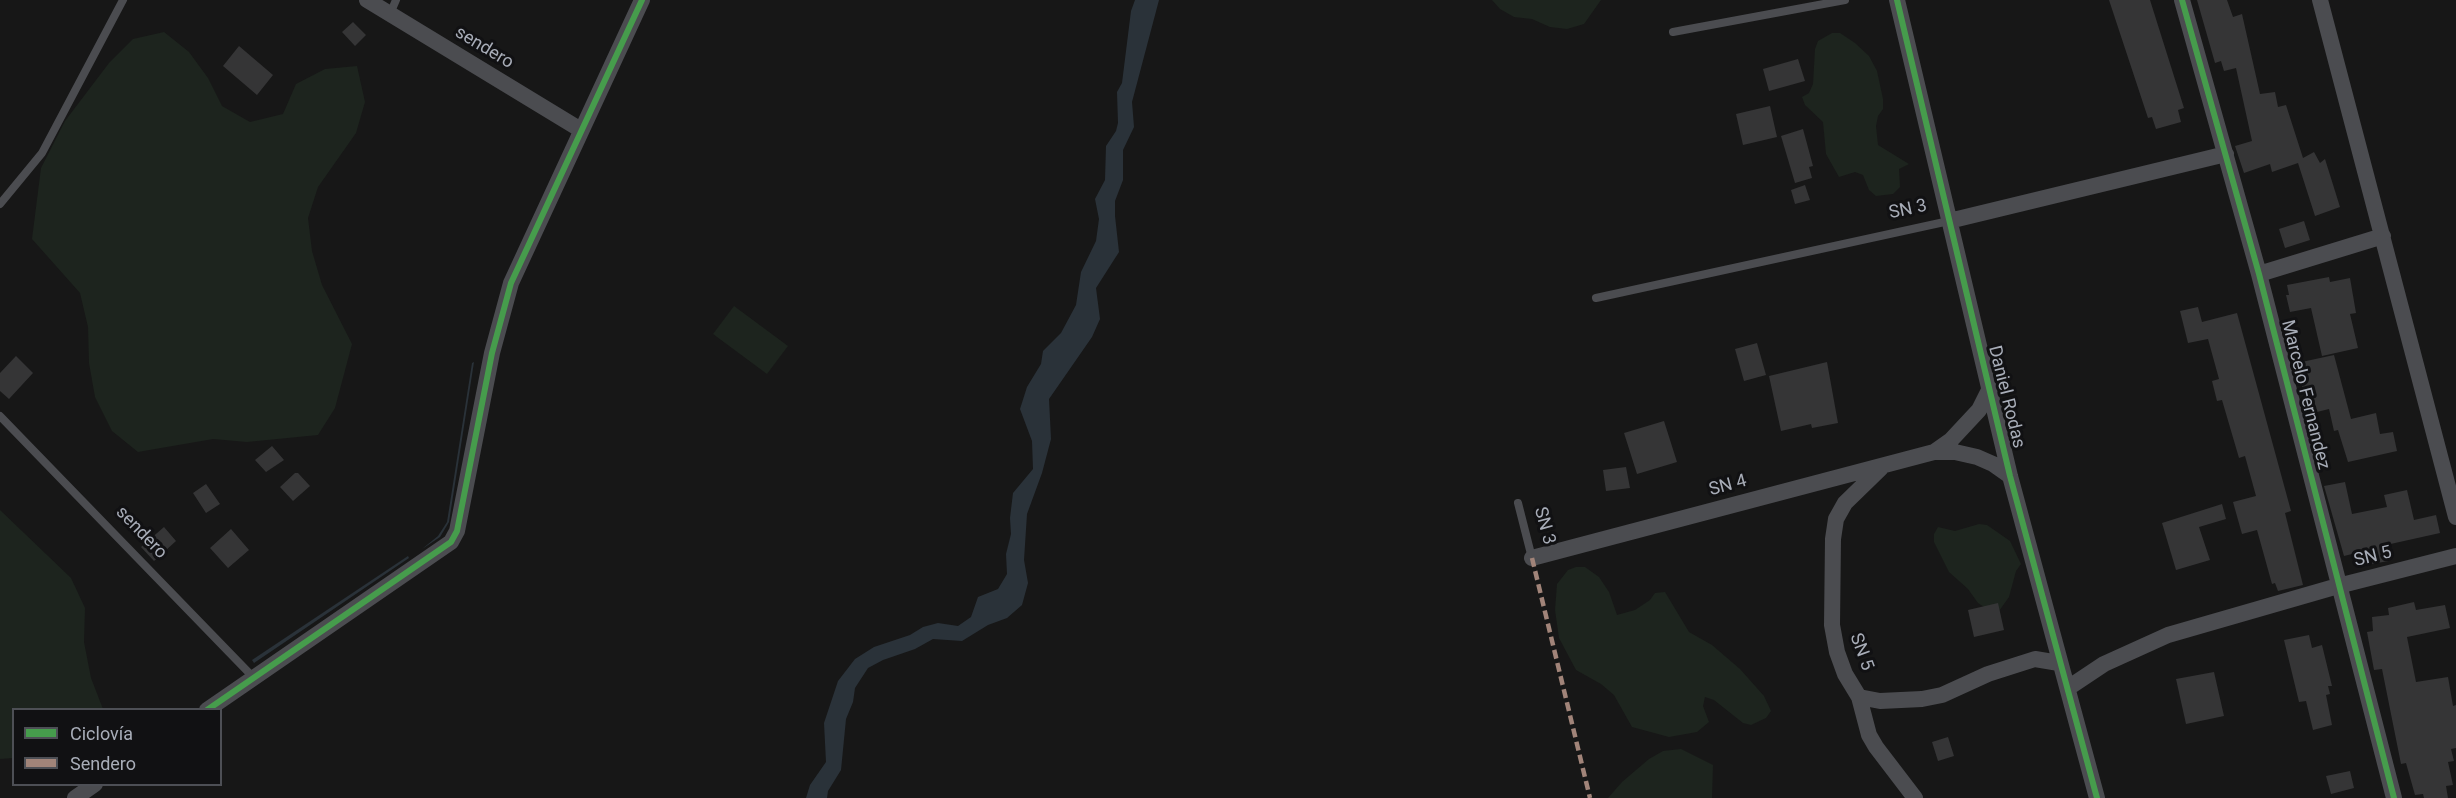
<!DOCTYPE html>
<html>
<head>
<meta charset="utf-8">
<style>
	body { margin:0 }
	#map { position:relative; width:2456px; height:798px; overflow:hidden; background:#171717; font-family:Roboto,sans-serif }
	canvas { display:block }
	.legend { position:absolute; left:12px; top:708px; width:210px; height:78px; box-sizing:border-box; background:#111113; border:2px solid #4d4f55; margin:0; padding:8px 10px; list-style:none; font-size:18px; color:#a8adb8 }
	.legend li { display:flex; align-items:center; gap:12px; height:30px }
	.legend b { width:30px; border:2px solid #4d4f55 }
</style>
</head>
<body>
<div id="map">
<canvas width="2456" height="798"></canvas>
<ul class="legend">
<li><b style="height:8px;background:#469c4c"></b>Ciclovía</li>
<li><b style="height:8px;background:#a18479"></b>Sendero</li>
</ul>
</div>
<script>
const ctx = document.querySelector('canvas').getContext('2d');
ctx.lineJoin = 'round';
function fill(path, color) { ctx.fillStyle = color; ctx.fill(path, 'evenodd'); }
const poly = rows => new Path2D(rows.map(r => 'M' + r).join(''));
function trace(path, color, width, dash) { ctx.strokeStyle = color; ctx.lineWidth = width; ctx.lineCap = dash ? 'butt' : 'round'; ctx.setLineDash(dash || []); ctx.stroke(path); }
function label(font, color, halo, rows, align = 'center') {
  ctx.font = font + ' Roboto,sans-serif'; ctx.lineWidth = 6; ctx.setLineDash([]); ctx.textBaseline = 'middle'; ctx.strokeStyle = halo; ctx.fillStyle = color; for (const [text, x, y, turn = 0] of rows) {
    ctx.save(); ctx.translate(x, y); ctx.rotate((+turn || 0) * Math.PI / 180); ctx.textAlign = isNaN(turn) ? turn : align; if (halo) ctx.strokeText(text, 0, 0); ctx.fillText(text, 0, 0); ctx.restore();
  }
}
const green = poly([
	[1492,0,1601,0,1584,24,1567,29,1550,27,1532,19,1514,17,1500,9],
	[164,32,189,52,208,78,222,106,250,122,283,114,296,84,325,69,357,66,365,102,356,133,318,187,308,218,312,251,322,285,352,344,335,408,318,435,247,442,213,439,138,452,112,431,95,397,89,363,88,327,80,293,32,239,41,168,65,121,109,63,133,39],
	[1832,33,1840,33,1855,43,1869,56,1877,71,1883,99,1883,109,1878,116,1876,126,1878,145,1909,164,1899,169,1900,187,1893,194,1876,196,1869,190,1863,175,1855,172,1839,177,1826,154,1823,122,1805,105,1802,97,1809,93,1813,84,1815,49,1818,41],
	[734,306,788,346,767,374,713,334],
	[0,510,71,578,85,608,84,642,91,678,103,709,14,710,13,758,0,759],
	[1979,524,1987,525,2010,541,2021,564,2016,571,2009,597,1999,611,1984,607,1978,603,1968,589,1949,572,1934,542,1934,534,1938,527,1955,531],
	[1576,567,1585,567,1599,577,1609,592,1617,615,1635,610,1650,600,1655,593,1665,592,1689,632,1712,645,1740,669,1764,696,1771,711,1766,718,1751,725,1743,723,1714,700,1705,697,1703,706,1709,722,1697,732,1669,737,1632,727,1614,695,1601,684,1576,670,1559,638,1555,610,1557,584,1568,570],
	[1681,749,1713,765,1712,798,1608,798,1622,782,1649,759,1663,751]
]);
const water = poly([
	[1135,0,1159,0,1132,102,1134,127,1123,150,1123,180,1115,201,1115,216,1119,252,1096,288,1100,319,1092,337,1049,399,1051,439,1042,473,1027,514,1024,560,1028,583,1022,605,1007,618,988,625,962,641,933,639,915,649,883,660,868,668,855,688,853,702,846,719,841,770,828,791,827,798,806,798,810,785,826,762,824,723,838,681,855,659,874,647,910,635,923,627,938,623,958,626,971,617,978,597,998,589,1007,574,1006,554,1011,534,1010,518,1013,493,1033,469,1032,441,1020,409,1027,387,1041,364,1043,351,1061,333,1076,305,1081,272,1096,241,1099,219,1095,199,1105,180,1106,146,1116,131,1118,123,1117,92,1122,83,1131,11],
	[474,362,449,522,440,537,422,549,438,536,447,522,472,363],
	[408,556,409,558,254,663,252,660]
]);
const building = poly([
	[2109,0,2150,0,2184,108,2178,110,2181,122,2156,129,2152,117,2148,118],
	[2197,0,2227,0,2233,17,2242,14,2260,94,2275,92,2278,107,2286,105,2303,158,2314,152,2320,163,2325,159,2340,207,2315,216,2298,163,2272,172,2270,164,2244,173,2235,146,2252,141,2236,68,2224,71,2221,61,2215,63],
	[353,22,366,35,355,46,342,32],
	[239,46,273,75,257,95,223,66],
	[1798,59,1805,81,1769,91,1763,69],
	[1770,106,1777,137,1743,145,1736,114],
	[1803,129,1813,166,1809,167,1812,178,1795,183,1781,136],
	[1805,185,1810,200,1795,204,1791,190],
	[2304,221,2310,240,2285,248,2279,229],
	[2329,277,2330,282,2350,278,2356,313,2350,314,2358,348,2322,356,2311,308,2290,312,2286,295,2289,295,2287,285],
	[2198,307,2202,322,2237,313,2291,511,2285,513,2303,585,2278,591,2275,583,2272,584,2257,530,2242,534,2233,502,2256,496,2245,456,2239,458,2222,400,2217,401,2212,381,2219,379,2208,339,2188,343,2180,311],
	[1757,343,1766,375,1744,381,1735,349],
	[2334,355,2351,419,2376,413,2380,434,2393,432,2397,451,2348,462,2338,430,2334,431,2329,409,2313,413,2312,405,2306,406,2297,363],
	[16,356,33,373,9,399,0,391,0,373],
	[1827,362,1838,423,1812,428,1811,424,1781,431,1769,376],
	[1664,421,1677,462,1637,474,1624,433],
	[272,446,284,460,266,472,255,460],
	[1626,467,1630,488,1606,491,1603,470],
	[295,473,298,473,310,486,293,501,280,487],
	[2345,482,2352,514,2387,507,2384,495,2407,490,2414,520,2436,515,2440,533,2386,545,2389,561,2371,564,2370,560,2355,564,2352,554,2344,556,2324,486],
	[206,484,220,504,206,513,193,493],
	[2222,504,2226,519,2199,527,2210,560,2176,570,2162,523],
	[164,527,176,541,154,561,141,547],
	[231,529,249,550,228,568,210,548],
	[2414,602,2416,610,2445,605,2450,628,2407,637,2416,682,2448,677,2453,706,2456,705,2456,748,2451,749,2454,761,2448,762,2453,785,2446,786,2448,798,2424,798,2423,794,2415,795,2406,763,2401,764,2382,669,2374,670,2367,632,2373,631,2372,617,2389,615,2388,608],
	[1998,603,2004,630,1974,637,1968,610],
	[2309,635,2312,648,2322,645,2332,686,2328,686,2330,694,2326,695,2332,725,2313,730,2306,701,2299,702,2284,640],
	[2214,672,2224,716,2186,724,2176,679],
	[1948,737,1954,756,1938,761,1932,742],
	[2350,771,2354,788,2331,794,2326,776]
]);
const lane = poly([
	[390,14,396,0],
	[1673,32,1845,0],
	[0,204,42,153,123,0],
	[1596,298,1949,221],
	[0,416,254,678],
	[1518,503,1532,558]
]);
const street = poly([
	[367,0,581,130],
	[1897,0,2010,476,2097,798],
	[2182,0,2259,274,2394,798],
	[2320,0,2456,517],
	[1949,221,2226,154],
	[2259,274,2383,236],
	[1934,452,1951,440,1979,410,1989,390],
	[1881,468,1845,503,1836,519,1833,539,1832,625,1837,652,1845,674,1859,697,1880,701,1922,699,1942,695,1988,674,2035,659,2059,663],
	[1532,558,1934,452,1955,452,1977,457,1993,464,2010,476],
	[2068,688,2104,664,2168,635,2338,586,2456,556],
	[1859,697,1869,735,1876,747,1915,798],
	[207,710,451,542,457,531,492,353,511,283,642,0],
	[75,798,95,784]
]);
const quiet = poly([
	[1532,558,1590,798]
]);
const cycleway = poly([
	[1897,0,2010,476,2097,798],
	[2182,0,2259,274,2394,798],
	[207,710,451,542,457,531,492,353,511,283,642,0]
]);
const streetNames = [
	["sendero",484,48,31],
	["SN 3",1908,210,-12],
	["Marcelo Fernandez",2305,395,76],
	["Daniel Rodas",2006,397,76],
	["SN 4",1728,486,-15],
	["SN 3",1544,526,75],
	["sendero",141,533,46],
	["SN 5",2373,557,-14],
	["SN 5",1861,652,70]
];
fill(green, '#1d241e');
fill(water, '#2a3239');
fill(building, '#353536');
trace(lane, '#4b4c50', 8);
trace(street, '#4b4c50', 16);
trace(quiet, '#a18479', 4.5, [9, 4.5]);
trace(cycleway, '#469c4c', 6);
label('18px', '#a8adb8', '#111113', streetNames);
</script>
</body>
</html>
